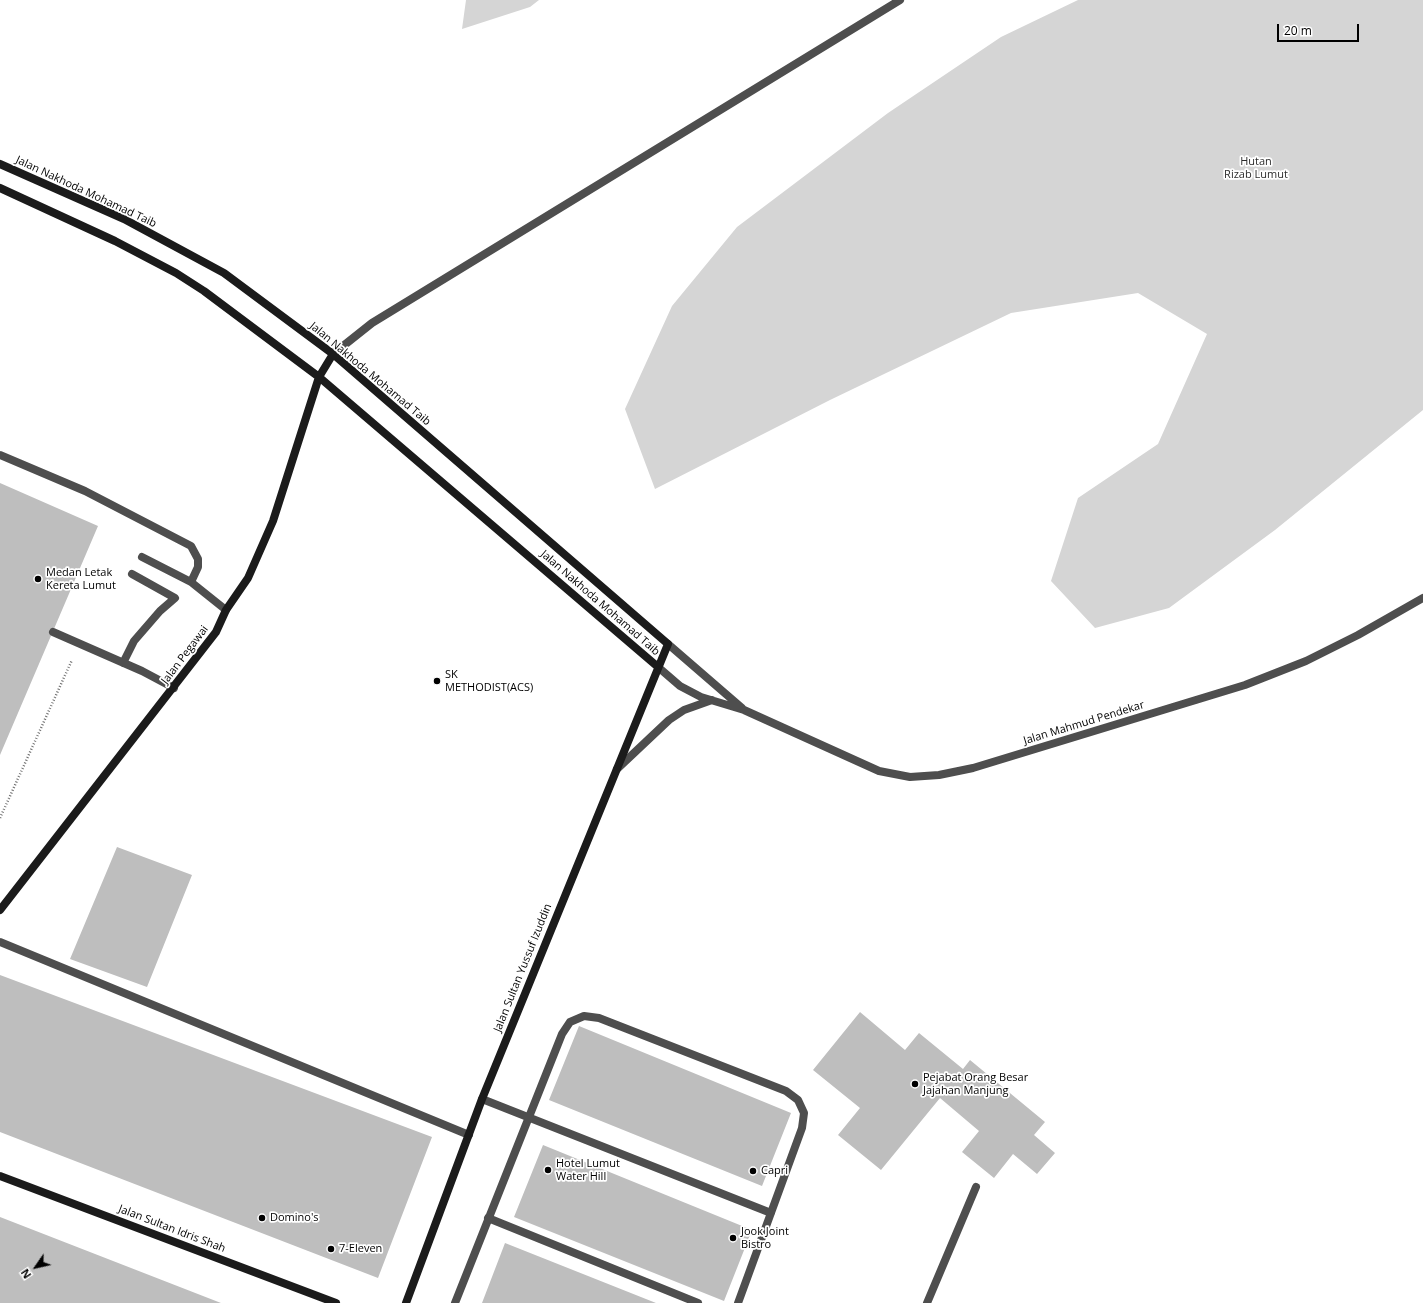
<!DOCTYPE html>
<html>
<head>
<meta charset="utf-8">
<style>
	body { margin:0 }
	#map { position:relative; width:1423px; height:1303px; overflow:hidden; background:#fff; font-family:"Open Sans",sans-serif }
	canvas { display:block }
	.north { position:absolute; left:16px; top:1247px; width:40px; height:40px; -webkit-text-stroke:3px #fff; paint-order:stroke; rotate:236deg; font-size:11px; font-weight:700; line-height:16px; text-align:center; color:#000 }
	.north::after { content:''; display:block; margin:auto; width:14px; height:18px; background:#000; clip-path:polygon(50% 0,100% 100%,50% 72%,0 100%) }
	.scale { position:absolute; left:1277px; top:24px; width:82px; height:18px; box-sizing:border-box; border:2px solid #000; border-top:0; padding-left:5px; font-size:12px; line-height:14px; white-space:nowrap; color:#000; -webkit-text-stroke:3px #fff; paint-order:stroke }
</style>
</head>
<body>
<div id="map">
<canvas width="1423" height="1303"></canvas>
<div class="north">N</div>
<div class="scale">20 m</div>
</div>
<script>
const ctx = document.querySelector('canvas').getContext('2d');
ctx.lineJoin = 'round';
function fill(path, color) { ctx.fillStyle = color; ctx.fill(path, 'evenodd'); }
const poly = rows => new Path2D(rows.map(r => 'M' + r).join(''));
function trace(path, color, width, dash) { ctx.strokeStyle = color; ctx.lineWidth = width; ctx.lineCap = dash ? 'butt' : 'round'; ctx.setLineDash(dash || []); ctx.stroke(path); }
function label(font, color, halo, rows, align = 'center') {
  ctx.font = font + ' "Open Sans",sans-serif'; ctx.lineWidth = 3.5; ctx.setLineDash([]); ctx.textBaseline = 'middle'; ctx.strokeStyle = halo; ctx.fillStyle = color; for (const [text, x, y, turn = 0] of rows) {
    ctx.save(); ctx.translate(x, y); ctx.rotate((+turn || 0) * Math.PI / 180); ctx.textAlign = isNaN(turn) ? turn : align; if (halo) ctx.strokeText(text, 0, 0); ctx.fillText(text, 0, 0); ctx.restore();
  }
}
const green = poly([
	[466,0,539,0,530,7,462,29],
	[1078,0,1423,0,1423,410,1275,530,1169,608,1095,628,1051,581,1078,498,1158,444,1207,334,1138,293,1011,313,830,400,655,489,625,409,672,306,737,227,888,113,1001,37]
]);
const building = poly([
	[0,483,98,526,0,755],
	[117,847,192,875,147,987,70,959],
	[0,975,432,1137,378,1278,0,1132],
	[860,1012,905,1050,919,1033,963,1069,970,1060,1045,1122,1034,1135,1055,1153,1037,1174,1013,1154,994,1178,962,1152,979,1131,940,1098,881,1170,838,1135,860,1108,813,1070],
	[579,1026,791,1113,762,1186,549,1100],
	[543,1145,752,1230,724,1301,514,1217],
	[0,1217,221,1303,0,1303],
	[505,1243,656,1303,482,1303]
]);
const path = poly([
	[0,818,72,660]
]);
const lane = poly([
	[333,354,372,323,900,0],
	[0,455,85,491,191,546,198,559,198,567,191,582],
	[142,557,191,582,226,610],
	[53,632,142,671,174,688],
	[123,663,134,641,160,611,175,598,132,574],
	[0,942,469,1135],
	[488,1218,698,1303],
	[927,1303,976,1187]
]);
const street = poly([
	[668,644,742,708],
	[658,667,680,686,701,697,744,710,879,771,910,777,939,775,973,768,1245,685,1306,661,1358,635,1423,598],
	[617,769,669,720,684,710,712,700],
	[482,1099,771,1213],
	[455,1303,562,1034,570,1022,584,1016,599,1018,786,1091,798,1100,804,1113,802,1128,738,1303]
]);
const secondary = poly([
	[0,164,124,219,224,273,333,354,668,644,482,1099,406,1303],
	[0,188,115,241,176,273,204,291,319,377,658,667],
	[0,910,216,632,226,610,248,578,273,521,319,377,333,354],
	[0,1176,336,1303]
]);
const markers = [
	[38,579,4,"#000"],
	[437,681,4,"#000"],
	[915,1084,4,"#000"],
	[548,1170,4,"#000"],
	[753,1171,4,"#000"],
	[262,1218,4,"#000"],
	[733,1238,4,"#000"],
	[331,1249,4,"#000"]
];
const parkNames = [
	["Hutan",1256,162],
	["Rizab Lumut",1256,175]
];
const streetNames = [
	["Jalan Nakhoda Mohamad Taib",86,192,25],
	["Jalan Nakhoda Mohamad Taib",370,374,40],
	["Jalan Nakhoda Mohamad Taib",600,603,41],
	["Jalan Pegawai",185,655,-53],
	["Jalan Mahmud Pendekar",1084,723,-17],
	["Jalan Sultan Yussuf Izuddin",523,968,-68],
	["Jalan Sultan Idris Shah",172,1229,21]
];
const poiNames = [
	["Medan Letak",46,573],
	["Kereta Lumut",46,586],
	["SK",445,675],
	["METHODIST(ACS)",445,688],
	["Pejabat Orang Besar",923,1078],
	["Jajahan Manjung",923,1091],
	["Hotel Lumut",556,1164],
	["Water Hill",556,1177],
	["Capri",761,1171],
	["Domino's",270,1218],
	["Jook Joint",741,1232],
	["Bistro",741,1245],
	["7-Eleven",339,1249]
];
fill(green, '#d5d5d5');
fill(building, '#bebebe');
trace(path, '#707070', 2.5, [1, 2]);
trace(lane, '#4e4e4e', 8);
trace(street, '#4e4e4e', 8);
trace(secondary, '#1b1b1b', 8);
for (const [x, y, r, color] of markers) { const dot = new Path2D(); dot.arc(x, y, r, 0, 2 * Math.PI); ctx.fillStyle = color; ctx.fill(dot); trace(dot, '#fff', 1.5); }
label('11px', '#2c2c2c', '#fff', parkNames);
label('11px', '#000', '#fff', streetNames);
label('11px', '#000', '#fff', poiNames, 'left');
</script>
</body>
</html>
